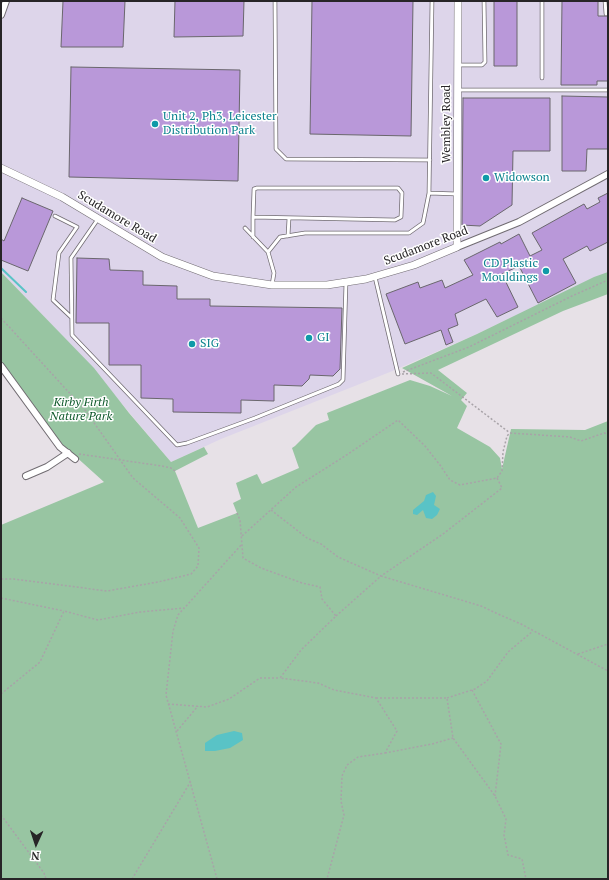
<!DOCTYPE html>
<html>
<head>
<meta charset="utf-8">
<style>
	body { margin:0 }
	#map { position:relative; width:609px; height:880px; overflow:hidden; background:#e7e1e7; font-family:"PT Serif",serif }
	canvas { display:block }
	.frame { position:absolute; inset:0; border:2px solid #272527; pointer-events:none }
	.north { position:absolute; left:16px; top:824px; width:40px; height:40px; -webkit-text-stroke:3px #fff; paint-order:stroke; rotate:183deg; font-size:11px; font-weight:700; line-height:16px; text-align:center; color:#272527 }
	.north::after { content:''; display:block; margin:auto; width:14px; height:18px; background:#272527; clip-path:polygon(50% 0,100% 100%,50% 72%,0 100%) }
</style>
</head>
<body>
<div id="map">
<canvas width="609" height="880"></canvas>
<div class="frame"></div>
<div class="north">N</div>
</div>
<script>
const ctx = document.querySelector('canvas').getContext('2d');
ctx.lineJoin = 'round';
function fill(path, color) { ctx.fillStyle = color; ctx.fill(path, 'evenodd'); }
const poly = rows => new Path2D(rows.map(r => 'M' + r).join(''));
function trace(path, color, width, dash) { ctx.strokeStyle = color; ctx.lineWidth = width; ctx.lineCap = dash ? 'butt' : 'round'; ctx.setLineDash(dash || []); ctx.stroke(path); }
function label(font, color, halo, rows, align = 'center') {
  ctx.font = font + ' "PT Serif",serif'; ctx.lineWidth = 3; ctx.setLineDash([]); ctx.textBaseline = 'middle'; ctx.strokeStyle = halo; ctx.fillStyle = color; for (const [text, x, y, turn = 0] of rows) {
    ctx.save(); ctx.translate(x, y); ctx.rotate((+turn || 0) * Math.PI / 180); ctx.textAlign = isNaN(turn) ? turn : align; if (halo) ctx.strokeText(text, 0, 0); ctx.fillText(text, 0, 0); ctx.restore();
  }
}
const industrial = poly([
	[1,1,608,1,608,274,508,319,477,334,390,372,221,439,171,462,79,353,1,272]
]);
const green = poly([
	[1,272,94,368,129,413,171,462,204,447,208,454,175,471,198,528,237,513,233,503,241,499,236,483,257,474,262,484,299,468,292,448,295,446,316,425,329,420,327,413,410,380,430,386,452,396,402,368,477,334,594,277,608,272,608,294,563,311,438,370,467,393,461,400,467,406,457,428,490,447,500,458,502,469,511,429,585,430,608,421,608,879,1,879,1,525,104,482,63,445,42,419,1,361]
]);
const water = poly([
	[433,492,436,496,434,505,440,509,437,515,432,519,426,518,423,510,417,515,413,514,413,510,424,501,426,495],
	[234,731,242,733,243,740,230,748,215,751,205,751,205,743,217,735]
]);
const stream = poly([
	[1,268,26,292]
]);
const building = poly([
	[63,1,125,1,123,47,61,47,63,1],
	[175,1,244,1,243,36,174,37,175,1],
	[312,1,413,1,411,136,310,134,312,1],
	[494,1,517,1,517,66,494,66,494,1],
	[562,1,598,1,598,16,608,16,608,81,597,81,597,85,561,85,562,1],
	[71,67,240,70,238,181,69,177,71,67],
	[562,96,608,97,608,149,587,149,586,171,562,171,562,96],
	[463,98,550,98,550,151,513,151,512,205,480,226,462,225,463,98],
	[608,193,608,242,590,251,587,246,563,259,576,283,538,303,519,266,502,274,518,307,497,317,486,299,455,314,458,325,448,329,453,342,446,345,441,330,405,344,386,294,418,282,420,288,442,280,445,288,473,275,464,260,500,242,501,244,519,234,530,256,542,250,532,233,584,204,587,209,600,202,598,198,608,193],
	[22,198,53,211,28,271,1,260,1,239,4,241,22,198],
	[77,258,109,259,110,270,143,271,143,285,177,286,177,299,210,299,210,306,342,308,340,369,333,376,310,375,309,379,302,386,274,385,274,401,241,400,241,413,173,412,173,399,141,398,141,365,109,365,109,323,76,323,77,258]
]);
const path = poly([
	[1,318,85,410,133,478,180,518,199,548,198,566,191,574,158,582,107,591,14,579,1,579],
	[403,372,469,347,572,296,608,280],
	[402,374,431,373,510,433],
	[79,454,162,466,171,468,175,471],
	[271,510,307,538,321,544,338,557,381,576,443,534,502,488,497,478],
	[237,513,240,520,243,558,261,568,302,583,320,587,322,599,336,616,301,650,280,678,318,683,334,690,376,698,397,731,385,753,358,757,347,765,342,776,341,801,344,815,327,879],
	[242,536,296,487,345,456,398,420,425,446,440,465,450,480,460,485,497,478,502,471,503,452,507,436,510,433,570,437,581,441,604,433,608,434],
	[1,598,64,611],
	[336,616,381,576,481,606,498,614,521,624,608,671],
	[578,654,608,644],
	[472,690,501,744,495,796],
	[1,694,40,662,64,611,98,620,140,612,184,608],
	[376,698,447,698,453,738,495,796,506,819,504,835,508,855,522,859,526,879],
	[447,698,475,689,487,681,508,652,533,631],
	[168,704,207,707,229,699,260,678,280,678],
	[177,731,198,706],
	[385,753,432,744,453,738],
	[1,815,44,873,46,879],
	[132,879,191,781],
	[217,879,166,695,173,631,178,615,242,544]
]);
const service = poly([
	[275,1,276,149,286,159,430,160],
	[605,1,606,14],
	[458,65,482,65,485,62,484,1],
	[542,78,542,1],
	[458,90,608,90],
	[429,193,457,194],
	[55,216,77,227,59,253,53,300,71,317],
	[98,219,71,258,72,335,177,445,187,443,255,418,339,384,343,380,346,282],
	[245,228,268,252,274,273,272,285],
	[288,236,289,218],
	[253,237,253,217,254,189,257,188,398,188,402,193,401,217,395,220,253,217],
	[268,252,280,237,305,233,409,233,423,223,429,193,432,1],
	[375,277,398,374]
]);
const minor = poly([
	[1,15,6,1],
	[457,247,519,222,608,174],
	[1,366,60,447,75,459],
	[26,476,47,467,68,453]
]);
const tertiary = poly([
	[1,168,62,197,162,257,213,276,272,285,327,285,366,279,414,265,457,247,458,1]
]);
const markers = [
	[155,124,4,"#0f9aa8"],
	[486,178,4,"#0f9aa8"],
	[546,271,4,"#0f9aa8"],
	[309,338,4,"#0f9aa8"],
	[192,344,4,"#0f9aa8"]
];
const cultureNames = [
	["Unit 2, Ph3, Leicester",163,117],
	["Distribution Park",163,131],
	["Widowson",494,178],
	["CD Plastic",538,264,"right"],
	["Mouldings",538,278,"right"],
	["GI",317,338],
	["SIG",200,344]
];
const streetNames = [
	["Wembley Road",447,124,-90],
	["Scudamore Road",117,217,31],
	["Scudamore Road",426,246,-21]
];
const parkNames = [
	["Kirby Firth",81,403],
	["Nature Park",81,417]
];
fill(industrial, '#ddd5ea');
fill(green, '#98c5a2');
fill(water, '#59c3c6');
trace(stream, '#59c3c6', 2);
fill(building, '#b998d9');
trace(building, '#6a676d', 1);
trace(service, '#716c72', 4.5);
trace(minor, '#716c72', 8);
trace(tertiary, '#716c72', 8);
trace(path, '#a8a3a8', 1.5, [2, 2]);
trace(service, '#fff', 3);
trace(minor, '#fff', 6);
trace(tertiary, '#fff', 7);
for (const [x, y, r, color] of markers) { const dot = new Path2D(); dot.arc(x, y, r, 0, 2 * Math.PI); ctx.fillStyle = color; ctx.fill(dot); trace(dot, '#fff', 1.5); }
label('12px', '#0d838f', '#fff', cultureNames, 'left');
label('12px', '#272527', '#fff', streetNames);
label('italic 12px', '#0e592b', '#fff', parkNames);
</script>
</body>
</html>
